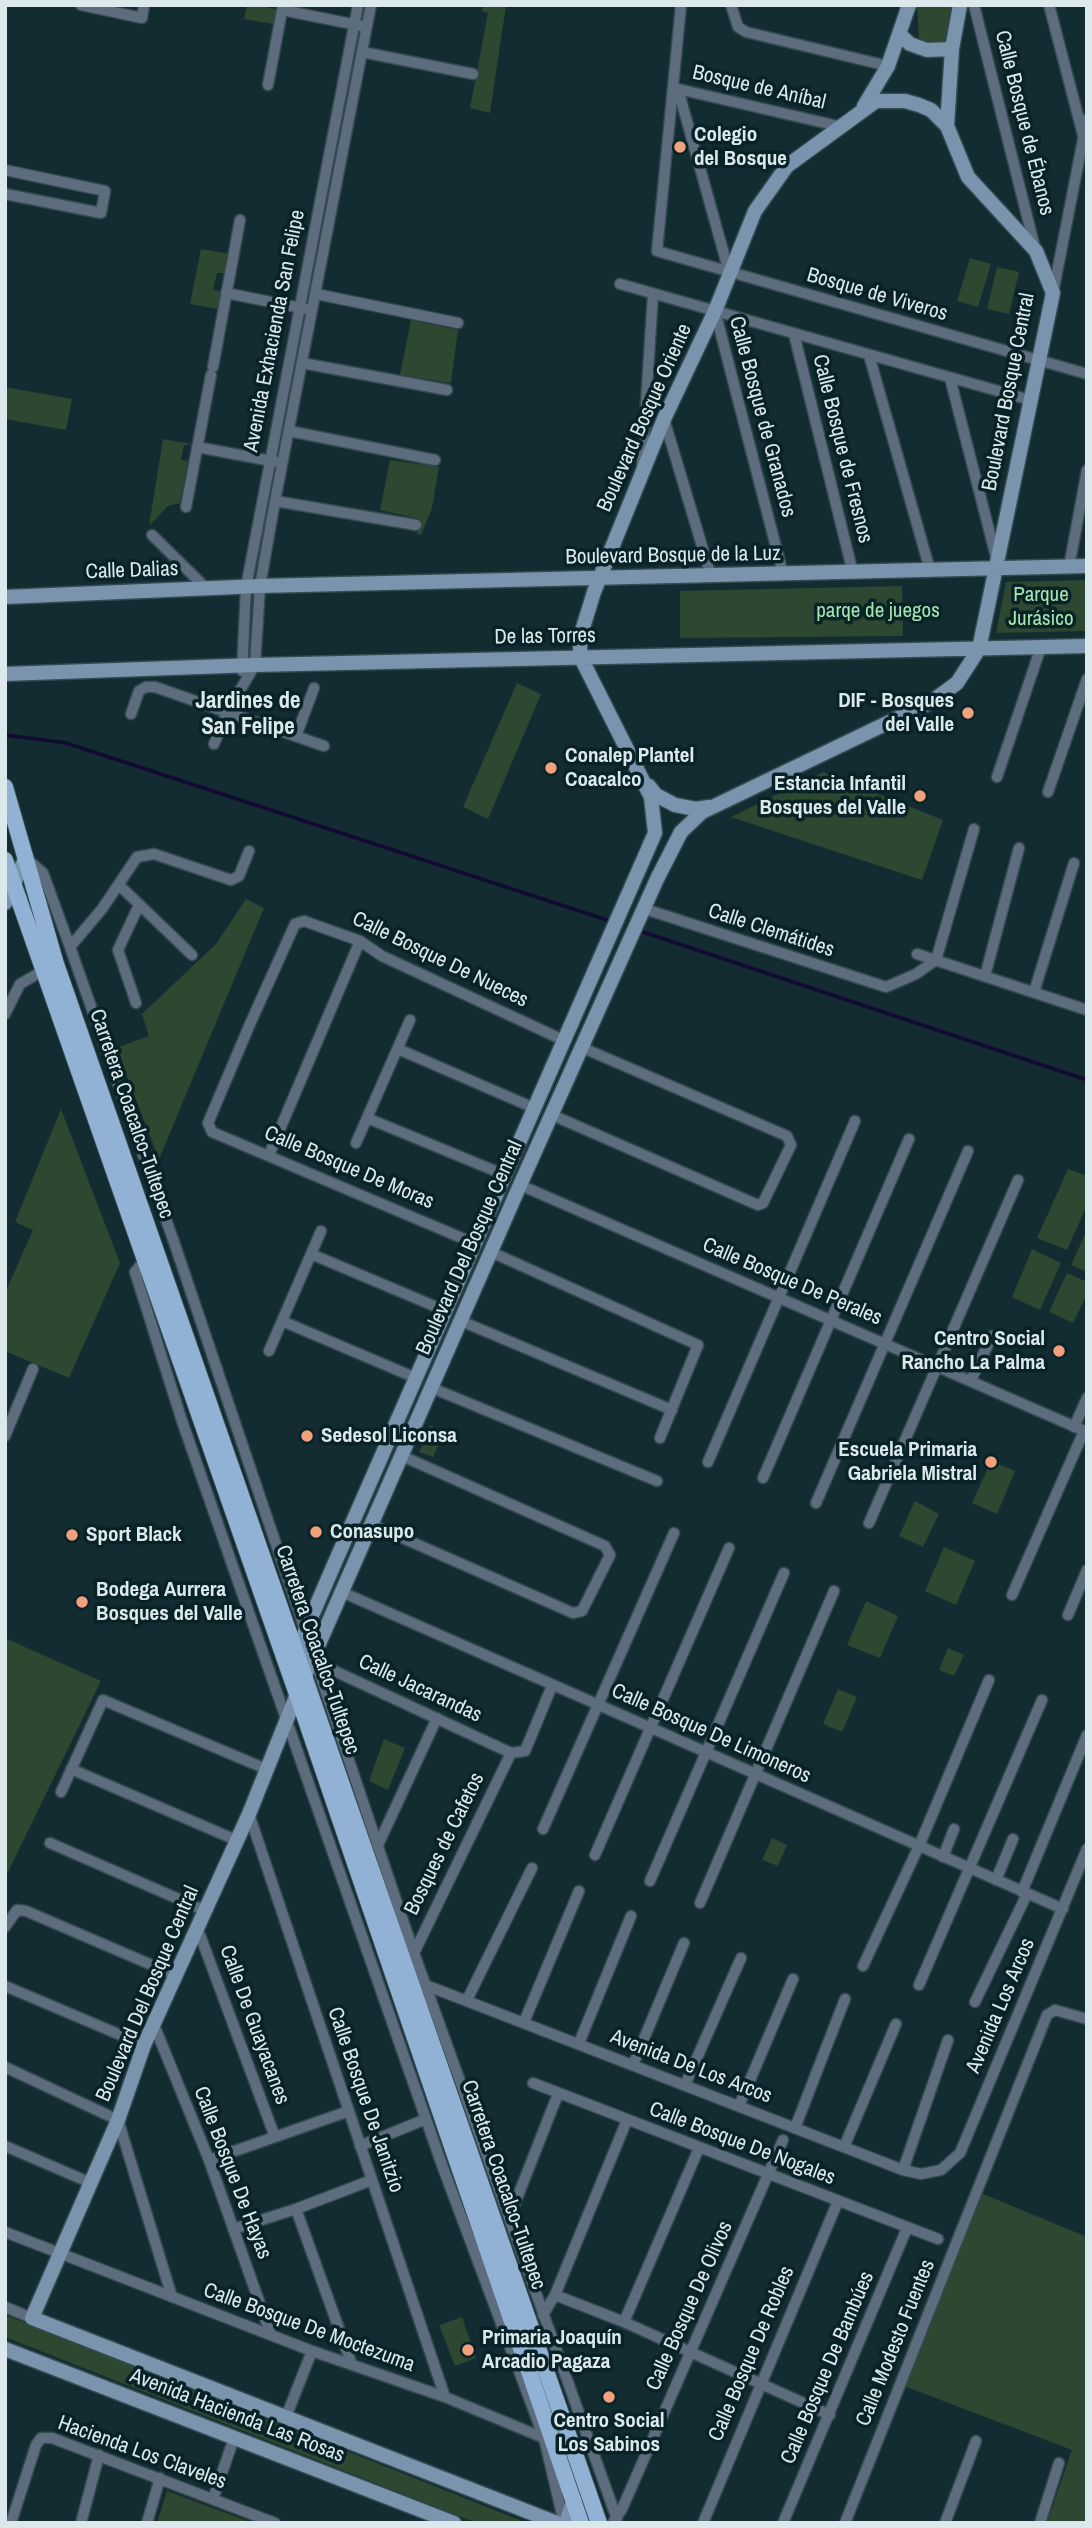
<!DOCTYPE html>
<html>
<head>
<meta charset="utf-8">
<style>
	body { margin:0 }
	#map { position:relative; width:1092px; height:2528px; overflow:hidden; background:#132c32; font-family:"Archivo Narrow",sans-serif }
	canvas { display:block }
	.frame { position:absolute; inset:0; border:7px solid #dbe9ed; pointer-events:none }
</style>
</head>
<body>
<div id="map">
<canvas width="1092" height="2528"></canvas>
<div class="frame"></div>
</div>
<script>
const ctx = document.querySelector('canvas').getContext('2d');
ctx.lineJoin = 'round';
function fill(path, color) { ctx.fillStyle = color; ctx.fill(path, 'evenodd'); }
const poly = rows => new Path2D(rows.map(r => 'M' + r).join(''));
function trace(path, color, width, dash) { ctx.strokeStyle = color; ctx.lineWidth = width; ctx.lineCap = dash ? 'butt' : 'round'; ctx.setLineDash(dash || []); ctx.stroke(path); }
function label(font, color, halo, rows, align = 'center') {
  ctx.font = font + ' "Archivo Narrow",sans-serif'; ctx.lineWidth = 7; ctx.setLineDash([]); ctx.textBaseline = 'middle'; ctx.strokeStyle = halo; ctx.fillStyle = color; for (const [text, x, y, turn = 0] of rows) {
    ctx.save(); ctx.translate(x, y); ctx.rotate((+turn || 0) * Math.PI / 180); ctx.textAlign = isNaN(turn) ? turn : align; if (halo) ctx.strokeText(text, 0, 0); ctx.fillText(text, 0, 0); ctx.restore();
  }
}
const green = poly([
	[247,5,269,5,268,8,276,9,273,24,244,19],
	[483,5,506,5,490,113,470,108,488,13,482,11],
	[917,5,955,5,948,43,926,46,919,38],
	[201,249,230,254,229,273,217,273,213,289,221,292,219,309,190,304],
	[970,258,991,264,978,307,957,301],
	[997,267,1019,272,1009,314,987,309],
	[411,320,458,330,451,383,400,375],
	[5,387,72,399,66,430,5,419],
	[163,439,192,444,184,445,181,460,188,461,180,503,168,506,149,526],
	[390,460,439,467,432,508,421,535,417,534,420,519,380,510],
	[1087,580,1087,631,996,633,1006,582],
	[902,586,903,636,680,638,680,591],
	[517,683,541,694,488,819,463,807],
	[823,772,943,820,922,880,731,817],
	[246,899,264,908,159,1159,116,1048,149,1036,142,1014,216,944],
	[61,1109,120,1263,69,1378,5,1351,5,1293,33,1230,15,1222],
	[1068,1169,1087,1176,1087,1205,1067,1250,1037,1238],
	[1087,1230,1087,1272,1071,1265],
	[1032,1249,1061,1263,1040,1310,1012,1297],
	[1067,1273,1087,1282,1087,1294,1073,1323,1049,1312],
	[430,1425,444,1434,433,1457,419,1452],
	[991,1461,1015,1471,997,1514,972,1503],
	[915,1501,939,1514,923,1547,899,1536],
	[944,1547,975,1561,956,1605,925,1591],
	[866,1601,898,1616,880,1658,847,1645],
	[5,1638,101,1681,5,1878],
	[948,1648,964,1655,954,1676,939,1670],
	[838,1689,857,1697,842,1732,823,1724],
	[384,1739,405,1748,388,1790,369,1781],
	[772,1838,787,1845,778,1866,762,1860],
	[983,2194,1087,2237,1087,2523,1047,2523,1072,2450,904,2386],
	[5,2315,522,2521,523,2523,477,2523,5,2337],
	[462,2317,476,2358,455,2366,439,2325],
	[167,2491,253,2523,157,2523]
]);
const stream = poly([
	[5,735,66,743,613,922],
	[637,930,1087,1080]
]);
const street = poly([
	[81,5,142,18,144,5],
	[681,5,657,251,1087,374],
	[731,5,738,27,746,32,888,66],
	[974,5,1035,248],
	[1049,5,1083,135],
	[282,10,362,26],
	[362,52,473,74],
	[268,85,283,5],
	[674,88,838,126],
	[678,89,729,272],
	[5,170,105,191,101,213,5,194],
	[620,284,1030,400],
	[226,293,306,309],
	[1053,293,1087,119],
	[316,294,458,323],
	[715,311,783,574],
	[794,334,853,573],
	[869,355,930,570],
	[302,363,447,390],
	[213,367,240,220],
	[950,378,996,557],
	[664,419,711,576],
	[289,431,435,460],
	[197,447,277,462],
	[642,466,653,294],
	[275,501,416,525],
	[186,507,211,375],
	[152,535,207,589],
	[1069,567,1087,470],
	[242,671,246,587,358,5],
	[131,714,139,691,146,687,155,687,324,746],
	[296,736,314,688],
	[214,744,227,712,255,665,260,586,275,501,371,5],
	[997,777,1041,647],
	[1048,792,1087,679],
	[27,859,43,873,70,947,175,1245,414,1953,617,2519],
	[119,885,192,955],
	[645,909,886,987,916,974,936,960,974,829],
	[70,947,102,909,137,857,154,854,231,880,239,876,249,851],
	[917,954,1087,1010],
	[985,976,1019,848],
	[1034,992,1074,863],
	[136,1003,118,950,139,905],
	[5,1014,20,984,44,970],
	[398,1049,534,1108],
	[552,1115,758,1205,763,1203,791,1145,787,1136,583,1048],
	[367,1118,505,1175],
	[356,1143,410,1020],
	[269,1155,360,941],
	[520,1185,1087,1432],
	[476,1244,212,1132,208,1123,250,1024,295,924,304,921,360,941,382,956,563,1040],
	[491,1252,698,1345,660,1438],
	[311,1254,446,1311],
	[145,1260,135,1272,182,1421,442,2165,544,2438,564,2523],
	[282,1321,416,1378],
	[461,1321,672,1410],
	[269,1351,321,1231],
	[971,1380,992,1336],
	[432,1388,657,1481],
	[1074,1427,1087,1398],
	[5,1436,33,1369],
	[708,1462,855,1121],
	[763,1478,909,1139],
	[816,1503,968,1151],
	[869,1523,1018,1180],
	[373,1525,573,1613,582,1611,610,1555,605,1546,402,1456],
	[344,1593,1063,1909],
	[1012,1595,1084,1431],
	[1068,1615,1087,1570],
	[313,1661,511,1753],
	[511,1753,525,1751,552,1686],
	[71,1769,236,1840],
	[61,1792,103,1700,266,1769],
	[249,1814,445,2397],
	[543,1829,674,1533],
	[50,1843,206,1911],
	[378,1845,437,1718],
	[595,1855,729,1548],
	[943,1857,954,1829],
	[996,1880,1013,1839],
	[650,1881,784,1573],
	[1022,1892,1087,1735],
	[700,1903,834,1591],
	[5,1927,17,1910,26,1911,175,1975],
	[197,1927,275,2137],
	[414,1953,511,1753],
	[863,1966,919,1846,989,1680],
	[919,1985,1042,1700],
	[5,1986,144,2045],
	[428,1986,903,2170,921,2174,941,2170,960,2153,1087,1849],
	[467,2000,532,1868],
	[975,2002,1027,1894],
	[524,2022,579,1891],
	[154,2025,209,2160,271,2335],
	[579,2043,631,1916],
	[633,2065,684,1943],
	[5,2067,118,2120,172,2297],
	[533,2083,938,2239],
	[685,2085,741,1958],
	[739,2106,793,1979],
	[795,2128,845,1999],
	[5,2146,91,2183],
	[360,2146,426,2119],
	[844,2147,896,2024],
	[209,2160,349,2111],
	[903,2170,948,2040],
	[296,2209,352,2365],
	[510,2216,558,2094],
	[233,2229,296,2209,372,2180],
	[5,2232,312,2351,445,2397,544,2438],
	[555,2295,624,2322,830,2415],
	[5,2307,32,2318],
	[543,2315,555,2295,627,2120],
	[624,2322,699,2148],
	[286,2417,312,2351],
	[213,2499,234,2438],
	[614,2521,622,2509,783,2140],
	[11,2523,36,2445,41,2438,52,2438,275,2523],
	[81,2523,99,2455],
	[147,2523,160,2478],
	[703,2523,838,2201],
	[783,2523,907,2228],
	[845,2523,1047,2015,1055,2010,1087,2019],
	[945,2523,976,2441],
	[1040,2523,1059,2463]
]);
const secondary = poly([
	[899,34,910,44,927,50,952,49],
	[864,106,888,66,909,5],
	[5,597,260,586,1087,566],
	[5,674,255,665,1087,646],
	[649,786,656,795,675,805,696,809,709,807],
	[5,903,26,857],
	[298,1665,304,1634,340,1551,655,833,651,797,581,658,580,648,581,634,594,592,664,419,715,311,755,211,787,166,876,101,905,101,919,105,931,110,947,126],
	[5,2349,454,2523],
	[557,2523,32,2318,118,2120,144,2045,249,1814,297,1694,520,1185,657,879,681,832,702,812,931,702,957,683,979,649,1053,293,1036,251,968,177,947,126,952,49,960,5],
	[566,2523,574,2499]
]);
const primary = poly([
	[5,787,56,964,599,2523],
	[5,860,297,1694,581,2523]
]);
const markers = [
	[680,147,7,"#f1a17c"],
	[968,713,7,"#f1a17c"],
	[551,768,7,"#f1a17c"],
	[920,796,7,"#f1a17c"],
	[1059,1351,7,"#f1a17c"],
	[307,1436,7,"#f1a17c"],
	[991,1462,7,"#f1a17c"],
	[316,1532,7,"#f1a17c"],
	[72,1535,7,"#f1a17c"],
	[82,1602,7,"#f1a17c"],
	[468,2350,7,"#f1a17c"],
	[609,2397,7,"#f1a17c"]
];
const streetNames = [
	["Bosque de Aníbal",759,88,13],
	["Calle Bosque de Ébanos",1024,123,76],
	["Bosque de Viveros",877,295,16],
	["Avenida Exhacienda San Felipe",275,331,-79],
	["Boulevard Bosque Central",1009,392,-79],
	["Calle Bosque de Granados",762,417,75],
	["Boulevard Bosque Oriente",645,418,-66],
	["Calle Bosque de Fresnos",842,449,76],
	["Boulevard Bosque de la Luz",673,556,-1],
	["Calle Dalias",132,571,-2],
	["De las Torres",545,637,-1],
	["Calle Clemátides",771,931,18],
	["Calle Bosque De Nueces",440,960,26],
	["Carretera Coacalco-Tultepec",131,1114,71],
	["Calle Bosque De Moras",349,1168,23],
	["Boulevard Del Bosque Central",470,1248,-66],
	["Calle Bosque De Perales",792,1282,23],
	["Carretera Coacalco-Tultepec",317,1650,71],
	["Calle Jacarandas",420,1689,25],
	["Calle Bosque De Limoneros",711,1734,24],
	["Bosques de Cafetos",445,1844,-64],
	["Boulevard Del Bosque Central",148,1994,-67],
	["Avenida Los Arcos",1001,2006,-67],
	["Calle De Guayacanes",254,2025,70],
	["Avenida De Los Arcos",691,2067,21],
	["Calle Bosque De Janitzio",365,2100,71],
	["Calle Bosque De Nogales",742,2144,21],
	["Calle Bosque De Hayas",232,2173,69],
	["Carretera Coacalco-Tultepec",503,2185,71],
	["Calle Bosque De Olivos",690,2306,-66],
	["Calle Bosque De Moctezuma",309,2328,20],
	["Calle Modesto Fuentes",896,2343,-68],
	["Calle Bosque De Robles",752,2354,-67],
	["Calle Bosque De Bambúes",828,2368,-67],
	["Avenida Hacienda Las Rosas",237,2416,21],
	["Hacienda Los Claveles",142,2453,20]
];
const poiNames = [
	["Colegio",694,135],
	["del Bosque",694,159],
	["DIF - Bosques",954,701,"right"],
	["del Valle",954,725,"right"],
	["Conalep Plantel",565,756],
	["Coacalco",565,780],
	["Estancia Infantil",906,784,"right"],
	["Bosques del Valle",906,808,"right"],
	["Centro Social",1045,1339,"right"],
	["Rancho La Palma",1045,1363,"right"],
	["Sedesol Liconsa",321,1436],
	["Escuela Primaria",977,1450,"right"],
	["Gabriela Mistral",977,1474,"right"],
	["Conasupo",330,1532],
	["Sport Black",86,1535],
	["Bodega Aurrera",96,1590],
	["Bosques del Valle",96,1614],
	["Primaria Joaquín",482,2338],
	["Arcadio Pagaza",482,2362],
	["Centro Social",609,2421,"center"],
	["Los Sabinos",609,2445,"center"]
];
const parkNames = [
	["Parque",1041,595],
	["Jurásico",1041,619],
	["parqe de juegos",878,611]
];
const neighbourhoodNames = [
	["Jardines de",248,702],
	["San Felipe",248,728]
];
fill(green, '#2d4731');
trace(stream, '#110a31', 3.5);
trace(street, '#334a50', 13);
trace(secondary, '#334a50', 17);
trace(primary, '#334a50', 18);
trace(street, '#5d6d7d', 10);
trace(secondary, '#7b94ae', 14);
trace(primary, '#91b2d4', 16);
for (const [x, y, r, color] of markers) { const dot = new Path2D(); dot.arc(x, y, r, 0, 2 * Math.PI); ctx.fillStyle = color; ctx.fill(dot); trace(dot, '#092228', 2.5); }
label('21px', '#dbe9ed', '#092228', streetNames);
label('bold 21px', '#dbe9ed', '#092228', poiNames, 'left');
label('21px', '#a5e6ad', '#092228', parkNames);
label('bold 23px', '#dbe9ed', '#092228', neighbourhoodNames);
</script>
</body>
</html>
